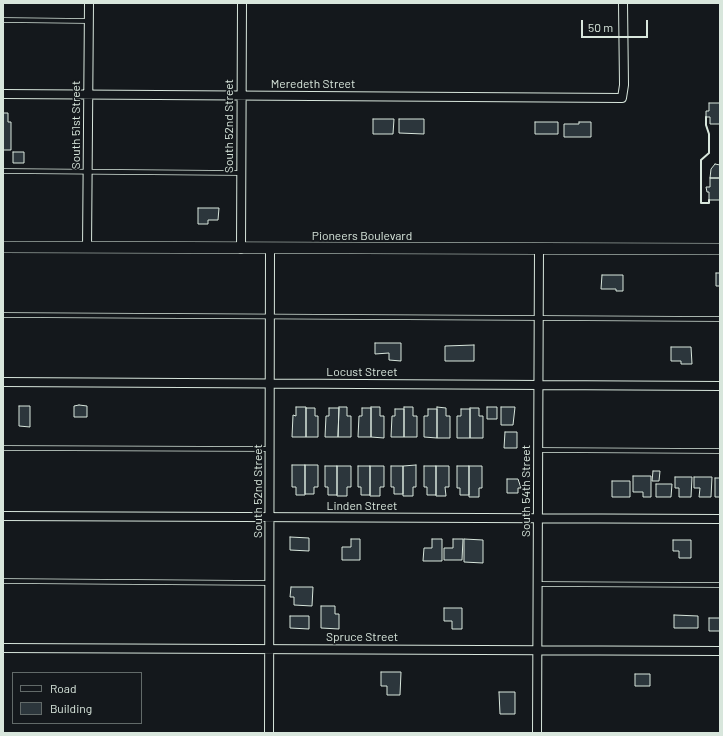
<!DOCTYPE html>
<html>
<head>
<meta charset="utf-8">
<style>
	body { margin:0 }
	#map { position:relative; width:723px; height:736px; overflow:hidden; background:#14181c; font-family:Barlow,sans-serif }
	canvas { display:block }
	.frame { position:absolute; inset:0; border:4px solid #d8e6dc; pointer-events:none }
	.legend { position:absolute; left:12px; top:672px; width:130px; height:52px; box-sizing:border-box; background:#14181c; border:1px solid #626a69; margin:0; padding:5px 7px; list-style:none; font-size:12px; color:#d8e6dc }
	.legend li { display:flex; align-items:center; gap:8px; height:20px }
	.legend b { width:20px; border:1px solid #626a69 }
	.scale { position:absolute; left:581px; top:20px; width:67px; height:18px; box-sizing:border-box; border:2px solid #d8e6dc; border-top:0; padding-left:5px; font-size:12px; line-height:14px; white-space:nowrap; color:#d8e6dc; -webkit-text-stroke:3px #14181c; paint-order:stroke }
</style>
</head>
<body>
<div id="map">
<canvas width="723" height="736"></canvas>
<div class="frame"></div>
<ul class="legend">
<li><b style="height:5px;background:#14181c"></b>Road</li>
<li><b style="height:11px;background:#2c363c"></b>Building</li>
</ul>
<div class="scale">50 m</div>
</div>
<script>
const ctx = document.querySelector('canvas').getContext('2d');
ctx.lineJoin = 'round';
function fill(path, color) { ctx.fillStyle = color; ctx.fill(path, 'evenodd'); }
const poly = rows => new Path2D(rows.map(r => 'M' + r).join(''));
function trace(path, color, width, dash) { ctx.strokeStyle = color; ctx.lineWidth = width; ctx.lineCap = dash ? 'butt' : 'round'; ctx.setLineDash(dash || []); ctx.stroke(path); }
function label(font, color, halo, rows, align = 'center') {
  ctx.font = font + ' Barlow,sans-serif'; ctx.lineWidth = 3; ctx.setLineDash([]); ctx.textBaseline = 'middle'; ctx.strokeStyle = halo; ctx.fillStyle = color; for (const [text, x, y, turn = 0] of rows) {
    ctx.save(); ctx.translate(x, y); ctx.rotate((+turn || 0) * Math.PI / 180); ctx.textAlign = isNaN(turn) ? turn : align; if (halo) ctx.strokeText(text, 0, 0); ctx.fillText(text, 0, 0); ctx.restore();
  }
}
const building = poly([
	[709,103,720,103,720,124,710,124,710,117,706,117,706,111,709,111,709,103],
	[3,113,8,113,8,122,11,122,11,150,3,150,3,113],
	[373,119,394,119,393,134,373,134,373,119],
	[399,119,424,119,424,134,399,133,399,119],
	[535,122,558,122,558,134,535,134,535,122],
	[579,122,591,122,591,137,564,137,564,124,579,124,579,122],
	[13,152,24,152,24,163,13,163,13,152],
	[715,164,720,165,720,178,710,178,711,169,715,164],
	[710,178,720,178,720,200,709,200,709,192,707,192,706,187,710,187,710,178],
	[198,208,219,208,218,220,208,220,208,224,198,224,198,208],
	[716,273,720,273,720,286,716,286,716,273],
	[602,275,623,275,623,291,616,291,616,289,601,289,602,275],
	[375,343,401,343,401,361,389,360,389,353,375,354,375,343],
	[474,345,474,361,445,361,445,346,474,345],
	[671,347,691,347,692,364,681,364,681,361,671,361,671,347],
	[79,405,87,406,87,417,74,417,74,406,79,405],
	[19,406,30,406,30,427,19,426,19,406],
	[296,407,306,407,306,437,292,437,293,415,296,416,296,407],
	[339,407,347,407,347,416,351,416,351,437,338,437,339,407],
	[371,407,380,407,380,416,384,416,384,438,371,437,371,407],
	[404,407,413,407,413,416,417,416,417,437,404,437,404,407],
	[437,407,446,408,446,416,450,416,450,438,437,438,437,407],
	[487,407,497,407,497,419,487,419,487,407],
	[501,407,515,407,513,425,501,425,501,407],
	[306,408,315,408,315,416,318,416,318,437,306,437,306,408],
	[329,408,339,408,338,437,325,437,326,416,329,416,329,408],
	[362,408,371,408,371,437,358,437,359,416,362,416,362,408],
	[470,408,479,408,479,416,483,416,483,438,470,438,470,408],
	[395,409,404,409,404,437,391,437,392,416,395,416,395,409],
	[428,409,437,409,437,438,424,437,424,416,428,416,428,409],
	[461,409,470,409,470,438,457,438,457,416,461,416,461,409],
	[505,432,517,432,517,448,504,448,505,432],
	[292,465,305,465,305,495,296,495,296,487,292,487,292,465],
	[305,465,318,465,318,487,314,487,314,494,305,494,305,465],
	[416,465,416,487,413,487,413,496,403,496,403,466,416,465],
	[325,466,337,466,337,495,328,495,328,487,325,487,325,466],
	[337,466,351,466,351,487,347,487,347,496,337,496,337,466],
	[358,466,370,466,370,495,361,495,361,487,358,487,358,466],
	[370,466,384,466,384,487,380,487,380,496,370,496,370,466],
	[391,466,403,466,403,494,394,494,394,487,391,487,391,466],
	[424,466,436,466,436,495,427,495,427,487,424,487,424,466],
	[436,466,449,466,449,487,445,487,446,496,436,496,436,466],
	[457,466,469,466,469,495,460,495,460,488,457,488,457,466],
	[469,466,482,466,482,488,479,488,479,497,469,497,469,466],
	[653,471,660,471,659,481,652,481,653,471],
	[633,476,651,476,651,497,643,497,643,492,633,492,633,476],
	[675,477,692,477,691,497,679,497,679,488,675,488,675,477],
	[694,477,712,477,711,497,699,497,700,488,694,488,694,477],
	[715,478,720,478,720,497,715,497,715,478],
	[507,479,518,479,521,488,518,488,518,493,507,493,507,479],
	[612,481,630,481,630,497,612,497,612,481],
	[656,484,672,484,671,497,656,497,656,484],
	[290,537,309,538,309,551,290,550,290,537],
	[351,539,360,539,360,560,342,560,342,547,351,547,351,539],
	[432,539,442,539,442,561,423,561,424,548,432,548,432,539],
	[453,539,463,539,462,560,444,560,444,548,453,548,453,539],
	[464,539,483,540,483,563,464,562,464,539],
	[673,540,691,540,691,558,679,558,679,551,673,551,673,540],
	[291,587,313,587,312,606,294,605,294,597,290,597,291,587],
	[321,606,335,606,335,614,339,614,339,629,321,628,321,606],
	[444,608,462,608,462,629,452,629,452,621,444,621,444,608],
	[674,615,698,616,698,628,674,628,674,615],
	[290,616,309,616,309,629,290,628,290,616],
	[709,618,720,618,720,631,709,631,709,618],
	[381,672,401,672,400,695,387,695,387,686,381,686,381,672],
	[635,674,650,674,650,686,635,686,635,674],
	[499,692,515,692,515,714,500,714,499,692]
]);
const service = poly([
	[3,20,89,21],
	[3,171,241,173],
	[3,315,720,319],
	[3,448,270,449],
	[538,450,720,451],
	[3,581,270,583],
	[538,584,720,585]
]);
const minor = poly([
	[3,94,622,98,624,85,623,3],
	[87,248,89,3],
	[241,249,242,3],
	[3,382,720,386],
	[3,516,720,519],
	[3,648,720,651],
	[269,733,270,249],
	[537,733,539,248]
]);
const secondary = poly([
	[3,247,720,249]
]);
const wall = poly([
	[706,117,706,125,709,134,709,153,701,160,701,203,709,203,709,200]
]);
const streetNames = [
	["Meredeth Street",313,84],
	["South 51st Street",76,125,-90],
	["South 52nd Street",229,126,-90],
	["Pioneers Boulevard",362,236],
	["Locust Street",362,372],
	["South 52nd Street",258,491,-90],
	["South 54th Street",526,491,-90],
	["Linden Street",362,506],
	["Spruce Street",362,637]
];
fill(building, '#2c363c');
trace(building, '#d8e6dc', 1);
trace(service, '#d8e6dc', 5.5);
trace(minor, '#d8e6dc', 10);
trace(secondary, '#d8e6dc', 12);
trace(service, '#14181c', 4);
trace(minor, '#14181c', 8);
trace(secondary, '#14181c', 11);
trace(wall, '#d8e6dc', 2);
label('12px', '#d8e6dc', '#14181c', streetNames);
</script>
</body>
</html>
